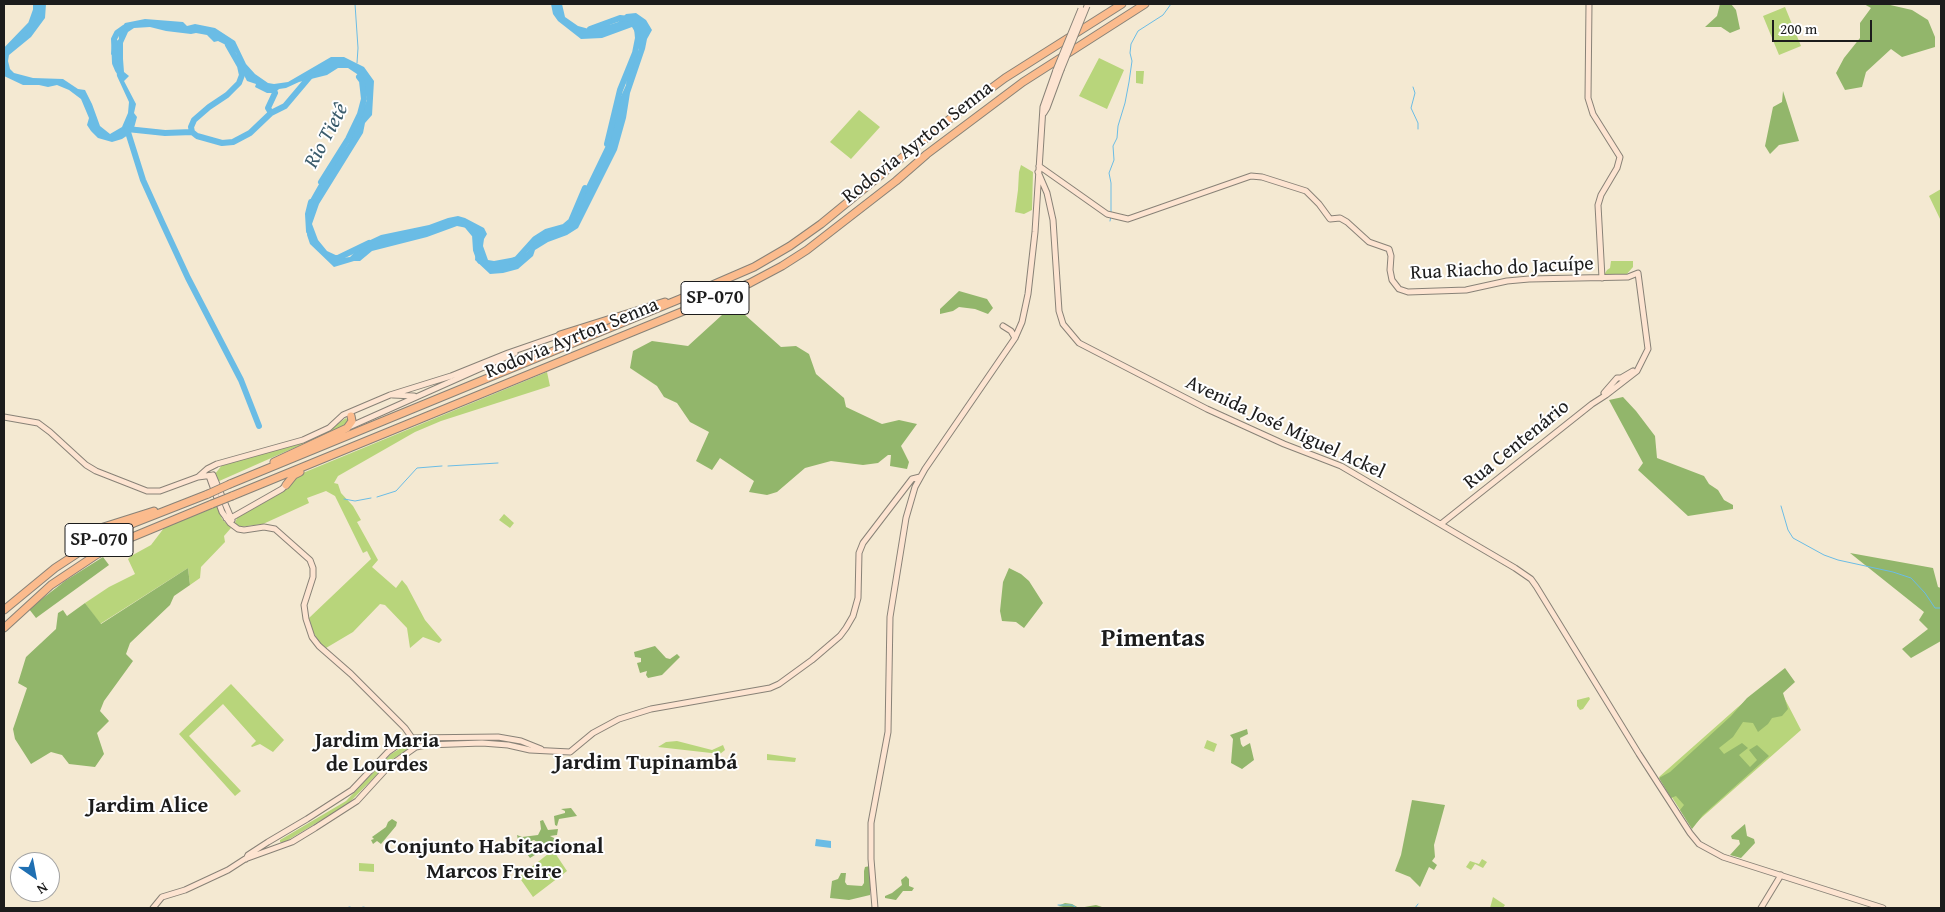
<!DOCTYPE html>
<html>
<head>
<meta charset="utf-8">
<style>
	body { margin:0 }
	#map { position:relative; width:1945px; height:912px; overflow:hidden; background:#f4e9d2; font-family:"Gentium Book Plus",serif }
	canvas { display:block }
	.frame { position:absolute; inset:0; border:5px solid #1c1c1c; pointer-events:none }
	.north { position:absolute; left:10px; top:852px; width:50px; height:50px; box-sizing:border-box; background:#fff; border:1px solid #a4a4a4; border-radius:50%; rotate:147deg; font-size:14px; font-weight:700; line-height:20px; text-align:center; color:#1c1c1c }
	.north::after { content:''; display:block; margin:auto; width:18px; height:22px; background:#1f6fb2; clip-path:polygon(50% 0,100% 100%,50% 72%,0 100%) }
	.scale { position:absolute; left:1772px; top:20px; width:100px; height:22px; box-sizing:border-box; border:2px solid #1c1c1c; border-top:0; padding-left:6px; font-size:15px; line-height:18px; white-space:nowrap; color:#1c1c1c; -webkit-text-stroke:4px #fff; paint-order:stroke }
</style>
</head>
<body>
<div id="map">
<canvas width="1945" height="912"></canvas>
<div class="frame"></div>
<div class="north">N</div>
<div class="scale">200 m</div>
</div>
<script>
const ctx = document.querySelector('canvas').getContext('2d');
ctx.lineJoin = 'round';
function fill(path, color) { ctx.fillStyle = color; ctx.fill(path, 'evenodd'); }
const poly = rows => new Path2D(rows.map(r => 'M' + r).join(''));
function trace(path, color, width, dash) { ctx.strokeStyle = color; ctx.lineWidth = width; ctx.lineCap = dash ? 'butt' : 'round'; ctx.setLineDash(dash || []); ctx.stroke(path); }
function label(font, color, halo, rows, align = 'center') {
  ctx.font = font + ' "Gentium Book Plus",serif'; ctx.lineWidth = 4; ctx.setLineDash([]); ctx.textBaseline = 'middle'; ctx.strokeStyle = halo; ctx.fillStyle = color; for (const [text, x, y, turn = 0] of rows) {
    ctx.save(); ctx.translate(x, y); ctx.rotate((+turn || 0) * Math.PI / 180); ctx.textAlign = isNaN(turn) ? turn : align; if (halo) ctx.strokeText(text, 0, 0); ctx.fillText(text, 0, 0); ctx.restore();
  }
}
const green = poly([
	[1785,7,1801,46,1779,55,1763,16],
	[1099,58,1124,70,1107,109,1079,96],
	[1136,71,1144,71,1143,84,1136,83],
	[859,110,880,127,851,159,830,142],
	[1021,165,1033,172,1032,210,1024,214,1015,212,1018,190,1019,172],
	[1941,189,1941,221,1929,196],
	[1611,261,1633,261,1633,267,1626,275,1604,275,1607,270,1610,268],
	[547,372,550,386,441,421,415,432,338,476,334,483,338,484,341,493,353,506,361,520,357,522,378,560,372,567,396,588,402,580,407,586,425,620,442,640,439,643,423,637,410,648,407,628,385,605,380,604,353,632,326,648,320,643,313,632,309,618,371,559,367,551,363,553,335,496,326,491,307,498,309,503,263,524,239,527,235,523,237,518,281,493,298,475],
	[346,418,349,422,348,424,217,482,215,474,222,465,298,444,326,432],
	[218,506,222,519,231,528,224,536,225,542,201,567,200,578,190,585,188,568,100,624,85,603,109,587,135,574,128,559,131,556,151,545,164,528],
	[504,514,514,523,510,528,499,520],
	[1774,678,1801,730,1691,827,1659,777,1738,707],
	[231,684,284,740,273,752,260,744,252,747,251,746,256,741,223,704,189,736,241,791,235,796,179,734],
	[1589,697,1590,699,1583,709,1580,710,1577,706,1577,700],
	[416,740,503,740,518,742,532,748,506,743,471,742,424,742,418,745],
	[1207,740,1217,744,1214,752,1204,748],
	[677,741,712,750,723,745,725,750,720,754,658,747,666,742],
	[412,744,413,746,391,760,348,804,283,843,280,842,280,840,346,801,391,754,406,745],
	[767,754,796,758,795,762,767,760],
	[553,850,567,871,533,897,519,877],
	[1482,859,1487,862,1483,868,1475,864,1471,870,1466,867,1470,861,1479,864],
	[359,863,374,864,374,872,359,871],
	[1493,897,1505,905,1503,908,1490,908]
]);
const forest = poly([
	[1720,4,1731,4,1736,10,1740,29,1730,33,1721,27,1705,27,1717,16],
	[1864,4,1886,4,1912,10,1928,20,1935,37,1935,47,1902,57,1891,49,1866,72,1862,87,1845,90,1836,73,1844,58,1860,38,1860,23,1871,8],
	[1783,91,1799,141,1779,145,1770,154,1765,146,1773,107,1782,102],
	[959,291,987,299,993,308,988,314,975,309,959,307,953,311,940,314,940,309],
	[744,314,781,347,796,346,809,354,816,374,844,398,846,407,882,424,899,420,917,424,901,446,909,462,907,469,890,466,891,455,888,455,878,463,863,465,831,461,805,468,777,492,767,495,749,492,754,481,720,458,712,470,696,461,709,432,690,422,677,403,664,397,657,386,630,368,633,351,652,341,688,346,722,315],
	[1623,397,1636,411,1655,436,1657,458,1704,476,1709,484,1718,490,1724,500,1733,505,1733,509,1688,516,1638,470,1643,463,1609,400],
	[1850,553,1933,568,1938,587,1941,588,1941,641,1911,658,1902,649,1928,629,1919,620,1924,612],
	[103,557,109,565,36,618,29,609,65,581],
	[188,568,190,585,174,596,170,605,130,643,126,654,133,661,104,701,100,711,109,721,97,733,104,754,95,767,69,764,62,755,51,752,31,764,15,739,13,729,27,688,18,683,26,657,56,629,58,613,63,610,67,616,85,603,101,624],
	[1009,568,1021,574,1029,581,1043,603,1024,628,1016,622,1002,621,1000,611,1003,582],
	[655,646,666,658,670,659,677,654,680,657,662,675,648,678,646,675,647,671,640,673,637,663,641,662,641,658,635,657,634,652],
	[1785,668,1795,682,1783,693,1788,709,1782,716,1772,718,1768,724,1758,732,1753,723,1743,722,1733,737,1719,748,1724,754,1742,743,1748,748,1739,755,1750,767,1757,760,1749,750,1757,745,1769,756,1703,815,1692,829,1680,810,1684,805,1676,796,1671,798,1659,778,1670,772,1731,716,1747,698],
	[1247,729,1248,734,1240,738,1241,744,1243,747,1250,743,1254,760,1242,769,1231,763,1233,739,1230,735],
	[1412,800,1445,805,1434,845,1435,857,1432,861,1437,865,1434,870,1429,867,1420,887,1410,877,1395,871,1401,855],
	[571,808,577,816,559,819,557,826,555,825,554,816,565,813,565,811,561,809],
	[392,819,397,822,396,826,381,844,377,841,373,844,371,840,374,839,372,837,386,827,388,822],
	[543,820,548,830,558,829,557,835,550,836,558,840,556,846,551,845,530,858,525,851,537,842,534,840,519,845,517,835,522,837,538,835,541,829,540,821],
	[1745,824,1747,836,1754,839,1755,843,1741,858,1730,855,1740,844,1739,840,1732,839,1731,836],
	[870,866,870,895,849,900,830,898,832,881,838,879,841,873,846,873,845,882,847,885,862,886,864,883,864,871,865,867],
	[906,876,909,879,909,886,914,888,912,891,903,891,896,900,885,898,885,896,892,893,902,885,901,880],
	[1065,903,1072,904,1079,908,1096,905,1105,908,1069,908,1058,906]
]);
const water = poly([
	[37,4,46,4,45,18,31,37,9,55,8,61,10,69,14,73,33,78,63,79,78,89,85,90,92,104,100,126,110,134,122,127,128,113,129,102,117,76,115,59,111,54,112,45,119,39,118,32,125,23,145,19,183,22,187,26,195,24,215,28,235,41,246,64,255,74,268,83,274,84,288,82,331,57,344,57,364,67,374,81,372,115,365,123,363,133,319,204,312,224,318,240,327,251,342,258,350,257,364,243,381,235,429,225,448,218,458,216,465,218,484,228,487,234,484,239,483,246,488,260,494,261,521,256,527,252,541,234,547,231,564,229,577,211,582,195,612,133,618,103,626,85,627,72,639,49,639,39,632,27,602,38,581,39,558,21,553,14,551,4,562,4,565,17,578,26,589,29,612,24,618,22,626,14,636,13,646,20,652,30,647,39,645,49,630,93,626,118,617,150,578,228,567,235,548,242,535,250,533,256,518,269,503,273,490,274,475,260,477,239,472,229,457,226,427,237,372,251,360,261,354,261,334,267,310,244,307,235,310,200,323,177,329,172,348,144,367,100,364,86,357,74,348,68,338,68,327,75,299,82,286,88,279,89,275,93,267,93,255,87,256,84,247,81,241,69,236,53,224,44,218,41,214,42,207,35,196,33,191,34,166,31,150,27,134,28,128,32,123,43,123,59,124,72,129,76,124,81,136,104,134,113,137,117,134,128,128,135,122,139,112,142,98,138,91,131,87,125,89,118,81,99,69,90,57,85,48,87,39,85,23,85,4,76,4,52,9,50,14,41,29,27,38,9],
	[816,839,831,841,831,848,815,846]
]);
const stream = poly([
	[355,4,358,48,357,63],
	[1413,87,1415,93,1411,108,1418,123,1418,129],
	[1111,212,1111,183,1109,173,1114,160,1113,146,1117,138,1118,126,1125,103,1129,82,1132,61,1130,53,1131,44,1138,31,1163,15,1171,4],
	[1110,221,1111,216],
	[448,466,498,463],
	[377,497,396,491,417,468,442,466],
	[344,499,355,501,371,498],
	[1781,506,1788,530,1793,538,1824,555,1838,560,1893,572,1911,578,1925,593,1935,608,1941,608],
	[1058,905,1072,905,1077,908,1093,908],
	[363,907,368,908],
	[345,908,350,907],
	[1415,908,1418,904]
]);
const river = poly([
	[590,29,620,18,630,19],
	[228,45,240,66,242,75,239,83,227,95,209,107,194,120,191,127,192,132,197,136,222,143,233,142,250,133,271,113,285,106,312,74],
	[4,52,31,24,36,10,36,4],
	[118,70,115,63,114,39,117,33,124,28],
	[271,113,268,108,275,93],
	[192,132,165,133,127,129,143,180,162,222,188,278,241,380,259,426],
	[607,144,620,90,635,53,638,38,637,28],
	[321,182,348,139,360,114,364,99,362,81,359,77],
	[465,223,475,235,476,250,480,261],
	[309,231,308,214,311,202],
	[333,258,338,258,369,243],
	[511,262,517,259,535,239,546,232,564,227,571,221,585,188]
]);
const secondary = poly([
	[1589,4,1588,98,1593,114,1620,157,1617,168,1601,195,1598,205,1602,278],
	[1044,113,1047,108,1061,70],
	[1039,166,1107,214,1128,219,1251,176,1262,177,1306,191,1319,204,1330,219,1340,218,1347,222,1369,242,1389,249,1391,256,1390,270,1392,280,1399,289,1408,292,1466,290,1507,281,1529,279,1628,277,1638,273,1648,349,1637,371,1606,395,1592,404,1441,524],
	[1038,172,1047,193,1053,220,1059,311,1063,324,1079,343,1207,409,1284,444,1341,466,1515,568,1531,579,1536,586,1639,754,1690,833,1699,844,1723,857,1883,908],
	[1003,326,1011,331,1015,338],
	[1604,393,1617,378,1621,378,1633,371],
	[393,395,414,396],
	[4,417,38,423,50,432,86,465,96,471,147,491,160,491,198,477,213,475],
	[349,427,515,353],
	[213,475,232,520],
	[209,476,222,512,230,523,238,529,244,530,264,527,275,529,310,560,313,568,313,577,304,605,306,619,312,637,319,646,351,674,405,728,412,738,416,747],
	[198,477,207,469,217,464,303,440,329,428,343,415,390,395,451,376,508,353,560,335],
	[226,518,231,518,282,489,286,485],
	[246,859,248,855,268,842,307,819,352,790,388,752,398,745,412,738,498,737,521,741,541,749],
	[153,908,162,897,185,890,228,870,245,859,292,842,315,828,357,801,389,766,416,747,426,745,482,743,508,745,530,750,570,752,593,733,619,719,651,709,770,688,779,684,812,660,840,636,846,628,853,616,858,598,859,553,863,543,912,479,920,477],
	[875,908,871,859,871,823,888,732,890,617,906,518,915,487,925,469,1015,338,1022,322,1028,294,1035,232,1043,107,1056,70],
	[1761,908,1781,875]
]);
const highway = poly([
	[560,335,665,302],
	[274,462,347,428,352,421,351,416],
	[230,484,680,299,754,267,790,246,821,224,943,124,1005,78,1122,4],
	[286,485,294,475,300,472],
	[232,496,708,301,750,283,782,266,807,250,896,181,927,154,1023,82,1145,4],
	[94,530,154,511],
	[4,610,55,568,84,549,134,523,208,494],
	[4,628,51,585,96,555,130,538,212,504]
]);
const secondaryBridge = poly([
	[1056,70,1081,9],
	[1061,70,1087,6]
]);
const highwayBridge = poly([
	[208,494,230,484],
	[212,504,232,496]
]);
const shields = [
	[715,298,68],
	[99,540,68]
];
const shieldNames = [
	["SP-070",715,298],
	["SP-070",99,540]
];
const streetNames = [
	["Rodovia Ayrton Senna",918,143,-38],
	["Rua Riacho do Jacuípe",1502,269,-3],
	["Rodovia Ayrton Senna",572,339,-22],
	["Avenida José Miguel Ackel",1285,428,25],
	["Rua Centenário",1517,445,-39]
];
const waterNames = [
	["Rio Tietê",327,136,-62]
];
const neighbourhoodNames = [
	["Jardim Maria",377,742],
	["de Lourdes",377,766]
];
const quarterNames = [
	["Jardim Tupinambá",646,763],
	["Jardim Alice",148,806],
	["Conjunto Habitacional",494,847],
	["Marcos Freire",494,872]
];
const districtNames = [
	["Pimentas",1153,640]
];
fill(green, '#b8d57b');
fill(forest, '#92b66b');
fill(water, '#6abce5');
trace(stream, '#6abce5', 1);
trace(river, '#6abce5', 6);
trace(secondary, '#888277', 7);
trace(highway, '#888277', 9);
trace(secondary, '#fde4d1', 5);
trace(highway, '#fbbb8d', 7);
trace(secondaryBridge, '#888277', 7, []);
trace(highwayBridge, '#888277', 9, []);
trace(secondaryBridge, '#fde4d1', 5);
trace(highwayBridge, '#fbbb8d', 7);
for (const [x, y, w] of shields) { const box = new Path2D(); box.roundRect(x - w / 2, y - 16.5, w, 33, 4); ctx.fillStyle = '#fff'; ctx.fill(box); trace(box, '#1c1c1c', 1); }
label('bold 19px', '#1c1c1c', null, shieldNames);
label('20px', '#1c1c1c', '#fff', streetNames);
label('italic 21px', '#3b5c6c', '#fff', waterNames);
label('bold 21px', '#1c1c1c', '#fff', neighbourhoodNames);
label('bold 22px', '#1c1c1c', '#fff', quarterNames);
label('bold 25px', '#1c1c1c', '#fff', districtNames);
</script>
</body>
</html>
